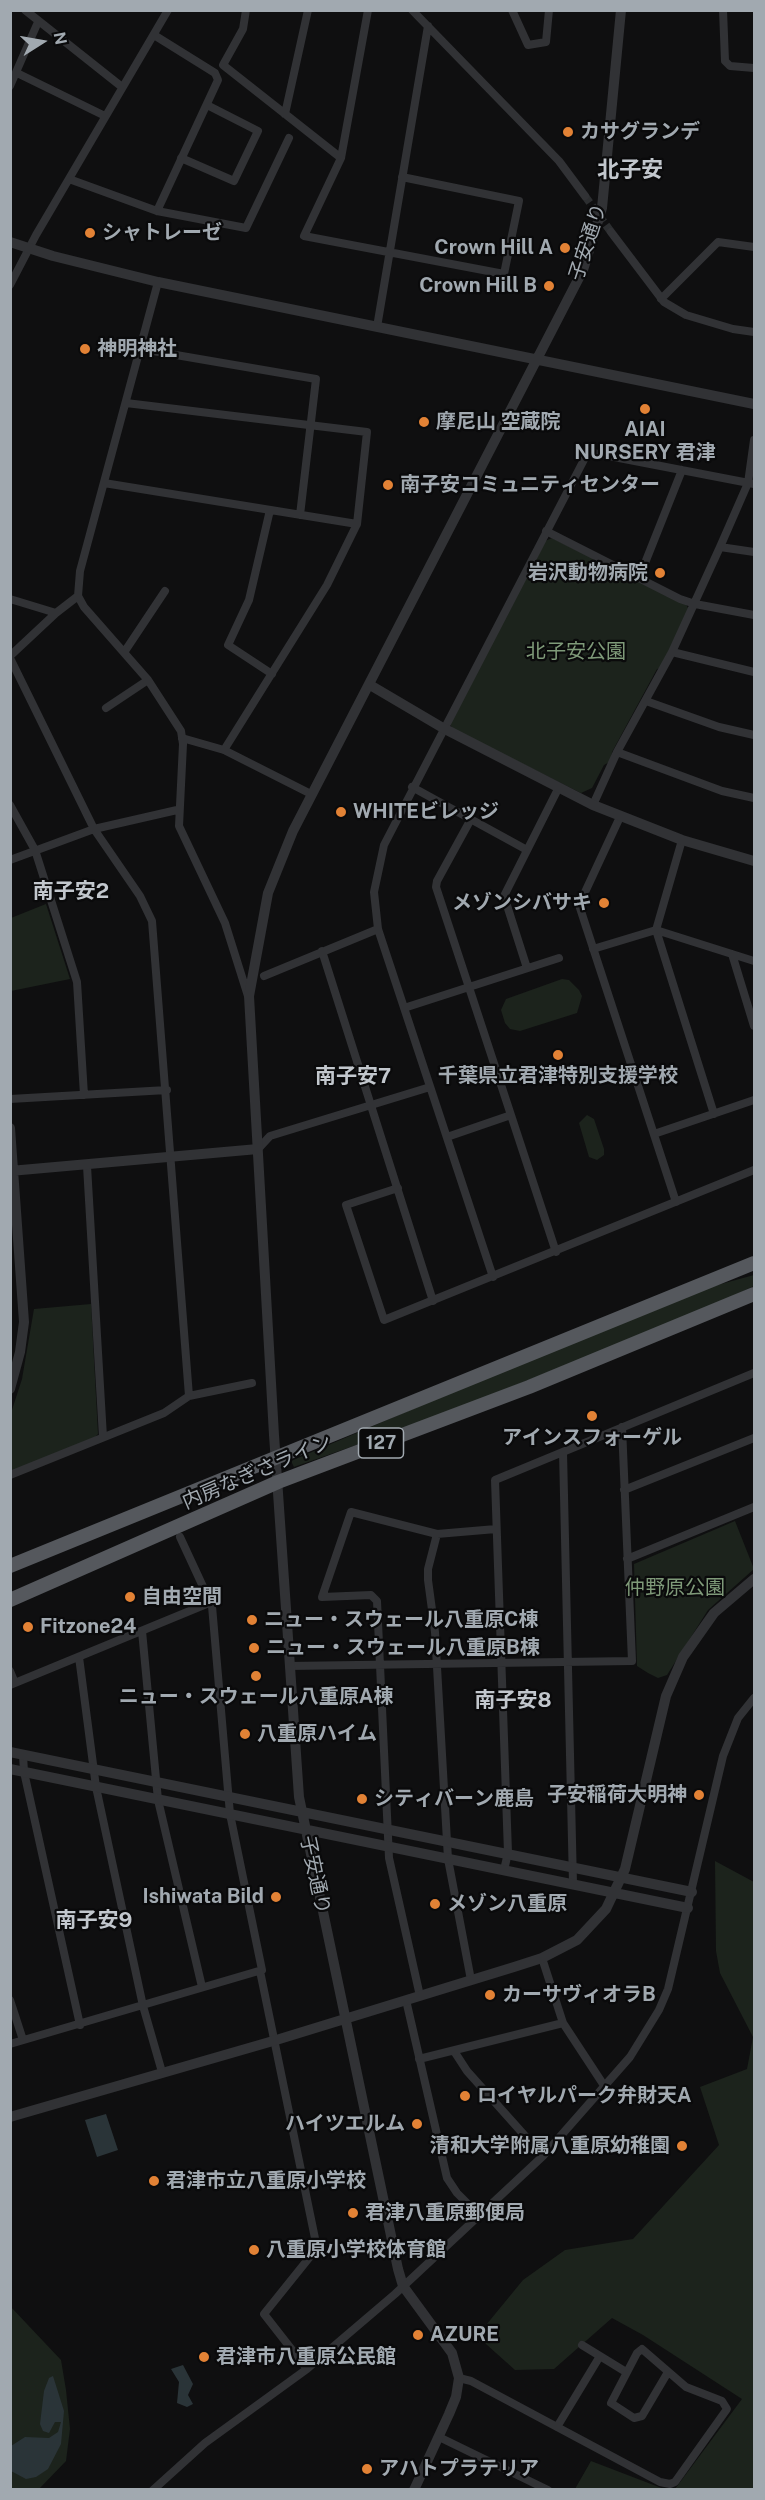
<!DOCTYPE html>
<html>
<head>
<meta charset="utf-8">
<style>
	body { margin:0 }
	#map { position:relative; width:765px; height:2500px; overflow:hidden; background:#0f0f10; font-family:"Public Sans",sans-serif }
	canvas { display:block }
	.frame { position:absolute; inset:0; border:12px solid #a1a9b0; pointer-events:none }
	.north { position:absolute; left:12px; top:12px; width:60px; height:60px; -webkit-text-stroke:4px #0a0a0b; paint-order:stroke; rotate:79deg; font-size:16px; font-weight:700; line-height:24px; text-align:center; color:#a1a9b0 }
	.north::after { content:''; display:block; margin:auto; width:21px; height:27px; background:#a1a9b0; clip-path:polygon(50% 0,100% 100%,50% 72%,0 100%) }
</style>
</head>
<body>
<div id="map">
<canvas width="765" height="2500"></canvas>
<div class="frame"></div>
<div class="north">N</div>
</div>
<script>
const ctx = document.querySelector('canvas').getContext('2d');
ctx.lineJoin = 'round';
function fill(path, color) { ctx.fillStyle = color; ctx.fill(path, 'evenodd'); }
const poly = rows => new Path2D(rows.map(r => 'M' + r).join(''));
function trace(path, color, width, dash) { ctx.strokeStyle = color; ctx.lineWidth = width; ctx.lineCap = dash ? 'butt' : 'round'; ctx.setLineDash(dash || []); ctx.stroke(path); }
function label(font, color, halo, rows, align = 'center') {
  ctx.font = font + ' "Public Sans","Noto Sans JP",sans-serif'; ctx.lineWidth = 4.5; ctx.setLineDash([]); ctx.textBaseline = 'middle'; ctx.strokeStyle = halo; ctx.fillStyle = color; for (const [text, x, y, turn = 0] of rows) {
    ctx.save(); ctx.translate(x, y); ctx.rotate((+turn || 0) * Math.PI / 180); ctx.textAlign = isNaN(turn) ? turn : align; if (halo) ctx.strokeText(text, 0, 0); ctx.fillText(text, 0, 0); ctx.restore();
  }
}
const green = poly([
	[552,538,686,604,689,610,662,668,657,669,612,752,611,761,604,765,592,788,581,793,453,729,449,723,545,541],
	[46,904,70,979,11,991,11,918],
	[562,979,569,980,579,990,582,996,577,1013,520,1031,510,1029,505,1023,501,1010,506,999],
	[587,1115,594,1119,604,1149,604,1155,597,1160,589,1157,579,1123],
	[754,1275,754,1286,694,1314,441,1415,294,1467,291,1461,436,1399,710,1287],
	[91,1304,98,1434,95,1437,11,1473,11,1413,22,1379,34,1309],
	[735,1521,754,1569,708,1610,667,1675,658,1678,648,1673,637,1666,634,1564],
	[715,1861,754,1882,754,2489,675,2489,742,2399,643,2335,612,2318,554,2369,515,2370,477,2336,523,2280,565,2250,633,2239,719,2145,700,2087,747,2069,753,2037,720,1973,716,1951],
	[10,2306,61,2360,66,2390,70,2429,66,2461,39,2489,11,2489],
	[591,2461,664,2489,575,2489]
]);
const water = poly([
	[106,2114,118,2150,97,2157,85,2120],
	[183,2365,193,2384,188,2395,193,2404,187,2407,177,2403,179,2382,171,2369],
	[53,2376,64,2411,61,2444,48,2469,36,2477,26,2479,11,2471,11,2446,25,2437,49,2438,58,2432,61,2422,55,2422,49,2433,43,2431,40,2424,44,2391,49,2378]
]);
const minorTunnel = poly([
	[585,196,611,232]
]);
const minor = poly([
	[25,10,122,87],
	[246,10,243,29,223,65,341,158],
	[368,10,341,158,304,236,504,274,519,201,402,177],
	[412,10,559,161,585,196],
	[512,10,528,45,546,42,549,10],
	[723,10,725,61,730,66,754,68],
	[154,35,215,73,218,80,157,211],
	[17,73,105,116],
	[10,86,38,22],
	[285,114,308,10],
	[181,158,234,181,258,131,207,105],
	[69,179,157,211,246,228,289,138],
	[611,232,664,302,686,315,733,329,754,332],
	[158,282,80,571,78,596,84,607,148,680,181,731,183,744,179,826,225,923,248,996],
	[10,285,36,235,168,10],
	[661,299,718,242,754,247],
	[377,327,428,26],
	[141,349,316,379,300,515],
	[126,403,367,432,357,524,327,585,224,750],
	[104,483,357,524],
	[270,510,249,600,228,645,272,674],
	[546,531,680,599,695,604,754,615],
	[720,547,754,552],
	[639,578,682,470],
	[10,599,56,613],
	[125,651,165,591],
	[672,652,754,672],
	[10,656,56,613,78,596],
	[10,658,94,829,140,896,152,921,189,1396],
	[646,701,719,727,754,735],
	[106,708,148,680],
	[182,738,224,750,311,794],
	[617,752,722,791,754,798],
	[412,787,527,850],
	[10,805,35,850,77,982,84,1095],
	[593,805,617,752,672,652,720,547,748,483,754,440],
	[620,817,579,905,676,1202],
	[471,819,437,881,436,887,556,1252],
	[682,840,656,930,714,1114],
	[10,860,94,829,177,810],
	[593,949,656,930,754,961],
	[322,951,433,1301],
	[732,954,754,1026],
	[527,968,504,896,559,787],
	[264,976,378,929],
	[404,1008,559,958],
	[10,1099,167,1090],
	[654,1134,754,1100],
	[447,1137,511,1115],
	[258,1149,270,1136,430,1087],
	[87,1166,103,1437],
	[398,1188,346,1205,384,1320,754,1170],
	[493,1277,378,929,374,892,384,845,588,452,754,484],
	[563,1452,573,1884],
	[10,1475,164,1413,189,1396,252,1383],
	[624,1490,754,1438],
	[437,1534,428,1569,428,1580,435,1632,448,1859,471,1980],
	[627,1559,754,1507],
	[142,1631,158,1800,202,1987],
	[79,1657,96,1787,143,2006,162,2072],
	[289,1666,632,1661,622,1427],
	[10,1671,15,1683],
	[10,1685,209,1603],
	[23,1755,24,1772,80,2025],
	[504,1870,508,1853,495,1480,754,1373],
	[542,1958,563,2023,605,2087],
	[260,1971,317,2248,264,2314,307,2369],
	[420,1996,389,1858,377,1601,371,1595,322,1597,351,1512,437,1534,496,1529],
	[10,2000,23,2040],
	[406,2000,447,2178,457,2193,479,2215],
	[10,2044,262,1970,230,1814,212,1606,180,1537],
	[454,2051,467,2071,543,2156],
	[419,2059,563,2023],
	[582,2345,626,2372],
	[459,2378,471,2381,660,2482,670,2484,675,2482,727,2409,722,2401,686,2387,642,2349,637,2353,611,2403,634,2418,642,2416,668,2372],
	[557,2427,600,2356],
	[439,2437,548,2490],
	[153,2490,205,2443,307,2369,395,2294,543,2156,630,2057,659,2010,668,1989,723,1756,738,1718,754,1698]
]);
const tertiary = poly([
	[10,242,53,256,158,282,754,404],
	[370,685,443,728,593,805,682,840,754,861],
	[10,1128,24,1322,20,1352,10,1389],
	[10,1171,258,1149],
	[10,1752,692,1892],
	[10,1769,688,1908],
	[10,2117,273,2041,514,1967,542,1958,577,1940,606,1909,625,1869,666,1696,683,1657,714,1613,754,1579],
	[414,2490,449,2414,456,2397,459,2378,452,2353,403,2286,398,2269,299,1797,274,1435,249,996,268,893,293,831,583,270,602,208,621,10]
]);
const trunk = poly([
	[10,1566,754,1263],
	[10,1600,278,1482,529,1387,754,1294]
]);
const markers = [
	[568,132,6,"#e28235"],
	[90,233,6,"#e28235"],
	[565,248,6,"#e28235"],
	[549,286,6,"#e28235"],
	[85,349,6,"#e28235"],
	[645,409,6,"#e28235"],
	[424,422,6,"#e28235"],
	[388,485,6,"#e28235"],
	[660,573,6,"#e28235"],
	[341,812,6,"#e28235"],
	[604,903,6,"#e28235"],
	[558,1055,6,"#e28235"],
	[592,1416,6,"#e28235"],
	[130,1597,6,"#e28235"],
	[252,1620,6,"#e28235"],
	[28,1627,6,"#e28235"],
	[254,1648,6,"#e28235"],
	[256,1676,6,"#e28235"],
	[245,1734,6,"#e28235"],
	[699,1795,6,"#e28235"],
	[362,1799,6,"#e28235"],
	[276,1897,6,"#e28235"],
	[435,1904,6,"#e28235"],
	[490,1995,6,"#e28235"],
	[465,2096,6,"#e28235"],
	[417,2124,6,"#e28235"],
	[682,2146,6,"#e28235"],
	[154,2181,6,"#e28235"],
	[353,2213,6,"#e28235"],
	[254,2250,6,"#e28235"],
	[418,2335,6,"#e28235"],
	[204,2357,6,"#e28235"],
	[367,2469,6,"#e28235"]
];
const shields = [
	[381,1443,45]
];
const shieldNames = [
	["127",381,1443]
];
const poiNames = [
	["カサグランデ",580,132],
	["シャトレーゼ",102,233],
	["Crown Hill A",553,248,"right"],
	["Crown Hill B",537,286,"right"],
	["神明神社",97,349],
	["摩尼山 空蔵院",436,422],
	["AIAI",645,430,"center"],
	["NURSERY 君津",645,453,"center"],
	["南子安コミュニティセンター",400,485],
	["岩沢動物病院",648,573,"right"],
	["WHITEビレッジ",353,812],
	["メゾンシバサキ",592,903,"right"],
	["千葉県立君津特別支援学校",558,1076,"center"],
	["アインスフォーゲル",592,1438,"center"],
	["自由空間",142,1597],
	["ニュー・スウェール八重原C棟",264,1620],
	["Fitzone24",40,1627],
	["ニュー・スウェール八重原B棟",266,1648],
	["ニュー・スウェール八重原A棟",256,1697,"center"],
	["八重原ハイム",257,1734],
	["子安稲荷大明神",687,1795,"right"],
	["シティバーン鹿島",374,1799],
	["Ishiwata Bild",264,1897,"right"],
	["メゾン八重原",447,1904],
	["カーサヴィオラB",502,1995],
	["ロイヤルパーク弁財天A",477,2096],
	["ハイツエルム",405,2124,"right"],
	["清和大学附属八重原幼稚園",670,2146,"right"],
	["君津市立八重原小学校",166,2181],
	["君津八重原郵便局",365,2213],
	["八重原小学校体育館",266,2250],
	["AZURE",430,2335],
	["君津市八重原公民館",216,2357],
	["アハトプラテリア",379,2469]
];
const streetNames = [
	["子安通り",588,242,-72],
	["内房なぎさライン",257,1472,-23],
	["子安通り",315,1875,78]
];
const parkNames = [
	["北子安公園",576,652],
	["仲野原公園",675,1588]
];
const neighbourhoodNames = [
	["南子安2",71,892],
	["南子安7",353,1077],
	["南子安8",513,1701],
	["南子安9",94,1921]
];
const quarterNames = [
	["北子安",630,170]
];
fill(green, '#1c231c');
fill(water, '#2a3438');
trace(minorTunnel, '#2c2e30', 8, [8, 4]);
trace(minor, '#313235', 8);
trace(tertiary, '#313235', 10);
trace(trunk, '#55585d', 14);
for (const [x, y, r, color] of markers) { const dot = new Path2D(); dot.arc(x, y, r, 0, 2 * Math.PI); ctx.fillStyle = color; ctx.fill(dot); trace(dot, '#0a0a0b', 2); }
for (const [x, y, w] of shields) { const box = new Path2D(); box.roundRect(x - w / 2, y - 15, w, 30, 4.5); ctx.fillStyle = '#0a0a0b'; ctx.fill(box); trace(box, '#a1a9b0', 1.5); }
label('bold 18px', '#a1a9b0', null, shieldNames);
label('bold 20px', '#a1a9b0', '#0a0a0b', poiNames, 'left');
label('20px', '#a1a9b0', '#0a0a0b', streetNames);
label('20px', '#7f9a79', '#0a0a0b', parkNames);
label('bold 21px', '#c2c7cd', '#0a0a0b', neighbourhoodNames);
label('bold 22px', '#c2c7cd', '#0a0a0b', quarterNames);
</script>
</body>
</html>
